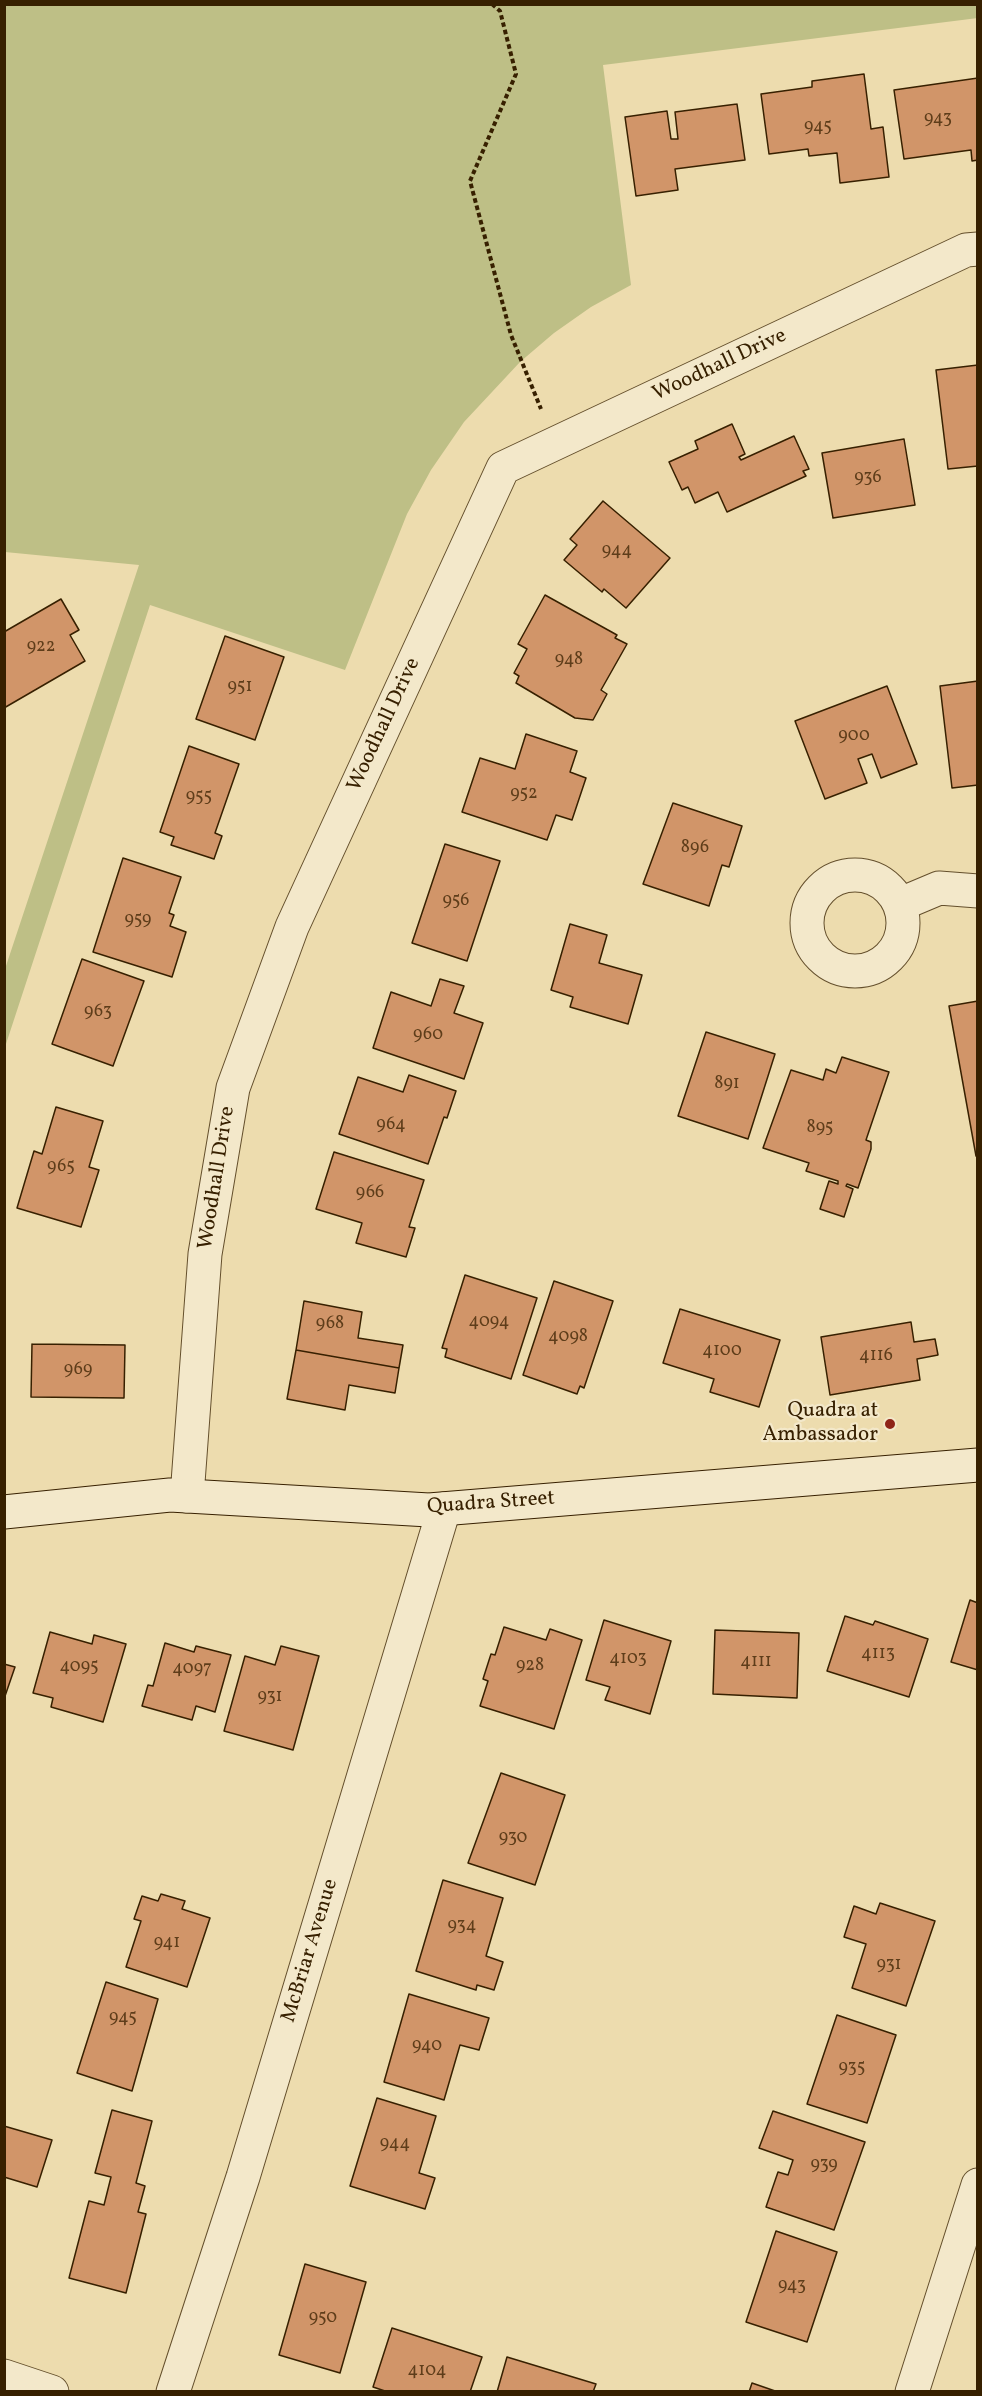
<!DOCTYPE html>
<html>
<head>
<meta charset="utf-8">
<style>
	body { margin:0 }
	#map { position:relative; width:982px; height:2396px; overflow:hidden; background:#eddcae; font-family:Vollkorn,serif }
	canvas { display:block }
	.frame { position:absolute; inset:0; border:6px solid #372000; pointer-events:none }
</style>
</head>
<body>
<div id="map">
<canvas width="982" height="2396"></canvas>
<div class="frame"></div>
</div>
<script>
const ctx = document.querySelector('canvas').getContext('2d');
ctx.lineJoin = 'round';
function fill(path, color) { ctx.fillStyle = color; ctx.fill(path, 'evenodd'); }
const poly = rows => new Path2D(rows.map(r => 'M' + r).join(''));
function trace(path, color, width, dash) { ctx.strokeStyle = color; ctx.lineWidth = width; ctx.lineCap = dash ? 'butt' : 'round'; ctx.setLineDash(dash || []); ctx.stroke(path); }
function label(font, color, halo, rows, align = 'center') {
  ctx.font = font + ' Vollkorn,serif'; ctx.lineWidth = 4.5; ctx.setLineDash([]); ctx.textBaseline = 'middle'; ctx.strokeStyle = halo; ctx.fillStyle = color; for (const [text, x, y, turn = 0] of rows) {
    ctx.save(); ctx.translate(x, y); ctx.rotate((+turn || 0) * Math.PI / 180); ctx.textAlign = isNaN(turn) ? turn : align; if (halo) ctx.strokeText(text, 0, 0); ctx.fillText(text, 0, 0); ctx.restore();
  }
}
const green = poly([
	[5,4,977,4,978,18,603,65,631,285,591,307,554,333,520,362,464,422,431,470,407,514,345,670,150,605,5,1047,5,969,139,565,5,552]
]);
const building = poly([
	[864,74,871,129,883,127,889,177,840,183,837,153,809,156,808,149,769,154,761,94,812,87,812,81,864,74],
	[978,78,978,160,972,161,971,150,904,159,894,90,978,78],
	[737,104,745,160,675,169,678,190,636,196,625,117,667,111,671,139,678,139,675,112,737,104],
	[978,365,978,466,948,469,936,370,978,365],
	[732,424,745,454,739,457,741,460,794,436,809,469,803,471,806,476,727,512,718,492,695,503,688,487,682,490,669,462,698,449,695,441,732,424],
	[904,439,915,505,833,518,822,453,904,439],
	[603,501,670,558,626,608,604,589,602,592,564,560,577,545,570,539,603,501],
	[545,595,617,635,615,638,627,644,601,690,607,694,593,720,575,718,516,683,519,676,514,673,527,649,518,644,545,595],
	[61,599,79,630,70,635,85,661,4,708,4,632,61,599],
	[225,636,284,657,255,740,196,719,225,636],
	[978,681,978,785,952,788,940,686,978,681],
	[887,686,917,764,881,778,872,754,858,759,867,783,825,799,795,721,887,686],
	[526,734,577,751,570,772,586,778,572,820,556,815,547,840,462,812,480,758,515,769,526,734],
	[189,746,239,764,215,833,222,836,214,859,171,845,174,837,160,832,189,746],
	[673,803,742,826,729,867,722,865,709,906,643,884,673,803],
	[445,844,500,861,467,961,412,943,445,844],
	[123,858,181,877,169,913,174,915,170,926,186,932,172,977,93,952,123,858],
	[570,924,607,935,599,963,642,975,628,1024,570,1007,573,997,551,990,570,924],
	[82,959,144,981,113,1066,52,1044,82,959],
	[440,979,464,986,454,1013,483,1023,464,1079,373,1048,391,992,431,1006,440,979],
	[978,1001,978,1156,976,1156,949,1006,978,1001],
	[706,1032,775,1054,748,1139,678,1116,706,1032],
	[842,1057,889,1072,866,1140,871,1142,871,1149,858,1188,847,1184,846,1186,853,1189,844,1217,820,1209,829,1181,838,1184,838,1181,806,1171,809,1163,763,1148,791,1070,823,1080,826,1069,836,1073,842,1057],
	[409,1075,456,1091,447,1118,444,1117,428,1164,339,1134,358,1077,403,1092,409,1075],
	[56,1107,103,1121,89,1167,99,1170,81,1227,17,1208,34,1151,42,1154,56,1107],
	[334,1152,424,1180,409,1227,415,1228,406,1257,356,1243,362,1223,316,1209,334,1152],
	[465,1275,537,1298,511,1379,445,1357,447,1349,442,1348,465,1275],
	[554,1281,613,1301,584,1388,580,1386,577,1394,523,1375,554,1281],
	[304,1301,362,1312,358,1338,403,1345,399,1368,296,1350,304,1301],
	[680,1309,780,1340,759,1407,710,1392,714,1379,663,1363,680,1309],
	[911,1322,914,1342,935,1339,938,1355,917,1359,920,1380,830,1395,821,1337,911,1322],
	[32,1344,125,1345,124,1398,31,1397,32,1344],
	[296,1350,399,1368,395,1393,349,1385,345,1410,287,1399,296,1350],
	[970,1600,978,1603,978,1670,951,1662,970,1600],
	[845,1616,873,1625,875,1621,928,1639,909,1697,827,1671,845,1616],
	[604,1620,671,1641,650,1714,605,1700,610,1687,586,1680,604,1620],
	[504,1627,546,1640,550,1629,582,1640,554,1729,480,1706,488,1681,483,1679,491,1654,495,1655,504,1627],
	[715,1630,799,1633,797,1698,713,1694,715,1630],
	[50,1632,92,1644,94,1635,126,1644,103,1722,51,1707,53,1698,33,1693,50,1632],
	[165,1643,194,1652,196,1646,231,1655,215,1712,196,1706,192,1720,142,1706,148,1685,153,1686,165,1643],
	[281,1646,319,1656,293,1750,224,1731,245,1656,275,1665,281,1646],
	[4,1664,15,1667,4,1699,4,1664],
	[501,1773,565,1795,535,1885,468,1863,501,1773],
	[443,1880,503,1898,486,1956,503,1962,494,1990,477,1985,476,1990,416,1971,443,1880],
	[161,1894,185,1901,182,1909,210,1918,187,1987,126,1967,141,1921,134,1919,142,1896,158,1901,161,1894],
	[880,1903,935,1921,906,2006,852,1988,866,1944,844,1937,854,1906,876,1914,880,1903],
	[106,1982,158,1999,132,2091,77,2073,106,1982],
	[409,1994,489,2018,479,2050,460,2045,444,2100,384,2082,409,1994],
	[837,2015,896,2035,867,2123,807,2104,837,2015],
	[377,2098,436,2116,419,2173,435,2178,425,2209,350,2186,377,2098],
	[112,2110,152,2121,136,2183,145,2186,138,2212,146,2214,126,2293,69,2278,89,2201,104,2205,111,2177,95,2173,112,2110],
	[773,2111,865,2142,834,2230,766,2207,778,2172,788,2175,793,2160,759,2148,773,2111],
	[4,2126,52,2140,37,2187,4,2177,4,2126],
	[776,2231,837,2252,807,2342,746,2322,776,2231],
	[305,2264,366,2282,340,2373,279,2355,305,2264],
	[392,2328,482,2357,470,2392,388,2392,373,2387,392,2328],
	[507,2357,596,2384,593,2392,497,2392,507,2357],
	[752,2383,778,2392,749,2392,752,2383]
]);
const path = poly([
	[492,4,500,11,516,74,470,181,511,335,541,409]
]);
const minor = poly([
	'807 923a48 48 0 1 1 96 0a48 48 0 1 1-96 0Z',
	[901,904,939,888,978,891],
	[187,1496,205,1254,233,1088,292,927,503,468,966,250,978,249],
	[4,2376,52,2392],
	[173,2392,243,2177,444,1509],
	[912,2392,978,2185]
]);
const secondary = poly([
	[4,1512,170,1495,429,1510,978,1465]
]);
const markers = [
	[890,1424,6,"#8f2418"]
];
const numberNames = [
	["943",938,120],
	["945",818,128],
	["936",868,479],
	["944",617,552],
	["922",41,648],
	["948",569,661],
	["951",240,688],
	["900",854,737],
	["952",524,795],
	["955",199,798],
	["896",695,849],
	["956",456,902],
	["959",138,921],
	["963",98,1013],
	["960",428,1036],
	["891",727,1085],
	["964",391,1126],
	["895",820,1129],
	["965",61,1168],
	["966",370,1194],
	["4094",489,1323],
	["968",330,1325],
	["4098",568,1338],
	["4100",722,1352],
	["4116",876,1357],
	["969",78,1371],
	["4113",878,1655],
	["4103",628,1660],
	["4111",756,1663],
	["928",530,1667],
	["4095",79,1668],
	["4097",192,1670],
	["931",270,1698],
	["930",513,1839],
	["934",462,1927],
	["941",167,1944],
	["931",889,1966],
	["945",123,2019],
	["940",427,2047],
	["935",852,2069],
	["944",395,2145],
	["939",824,2166],
	["943",792,2287],
	["950",323,2319],
	["4104",427,2372]
];
const streetNames = [
	["Woodhall Drive",720,366,-25],
	["Woodhall Drive",385,725,-65],
	["Woodhall Drive",218,1178,-81],
	["Quadra Street",491,1504,-4],
	["McBriar Avenue",311,1951,-73]
];
const poiNames = [
	["Quadra at",878,1412],
	["Ambassador",878,1436]
];
fill(green, '#bebf86');
fill(building, '#d19569');
trace(building, '#372000', 1.5);
trace(minor, '#644f2c', 35);
trace(secondary, '#372000', 35);
trace(path, '#372000', 4, [4.5, 3]);
trace(minor, '#f3e8ca', 33);
trace(secondary, '#f3e8ca', 33);
for (const [x, y, r, color] of markers) { const dot = new Path2D(); dot.arc(x, y, r, 0, 2 * Math.PI); ctx.fillStyle = color; ctx.fill(dot); trace(dot, '#f3e8ca', 2); }
label('18px', '#5e3d1a', null, numberNames);
label('21px', '#372000', '#f3e8ca', streetNames);
label('21px', '#372000', '#f3e8ca', poiNames, 'right');
</script>
</body>
</html>
